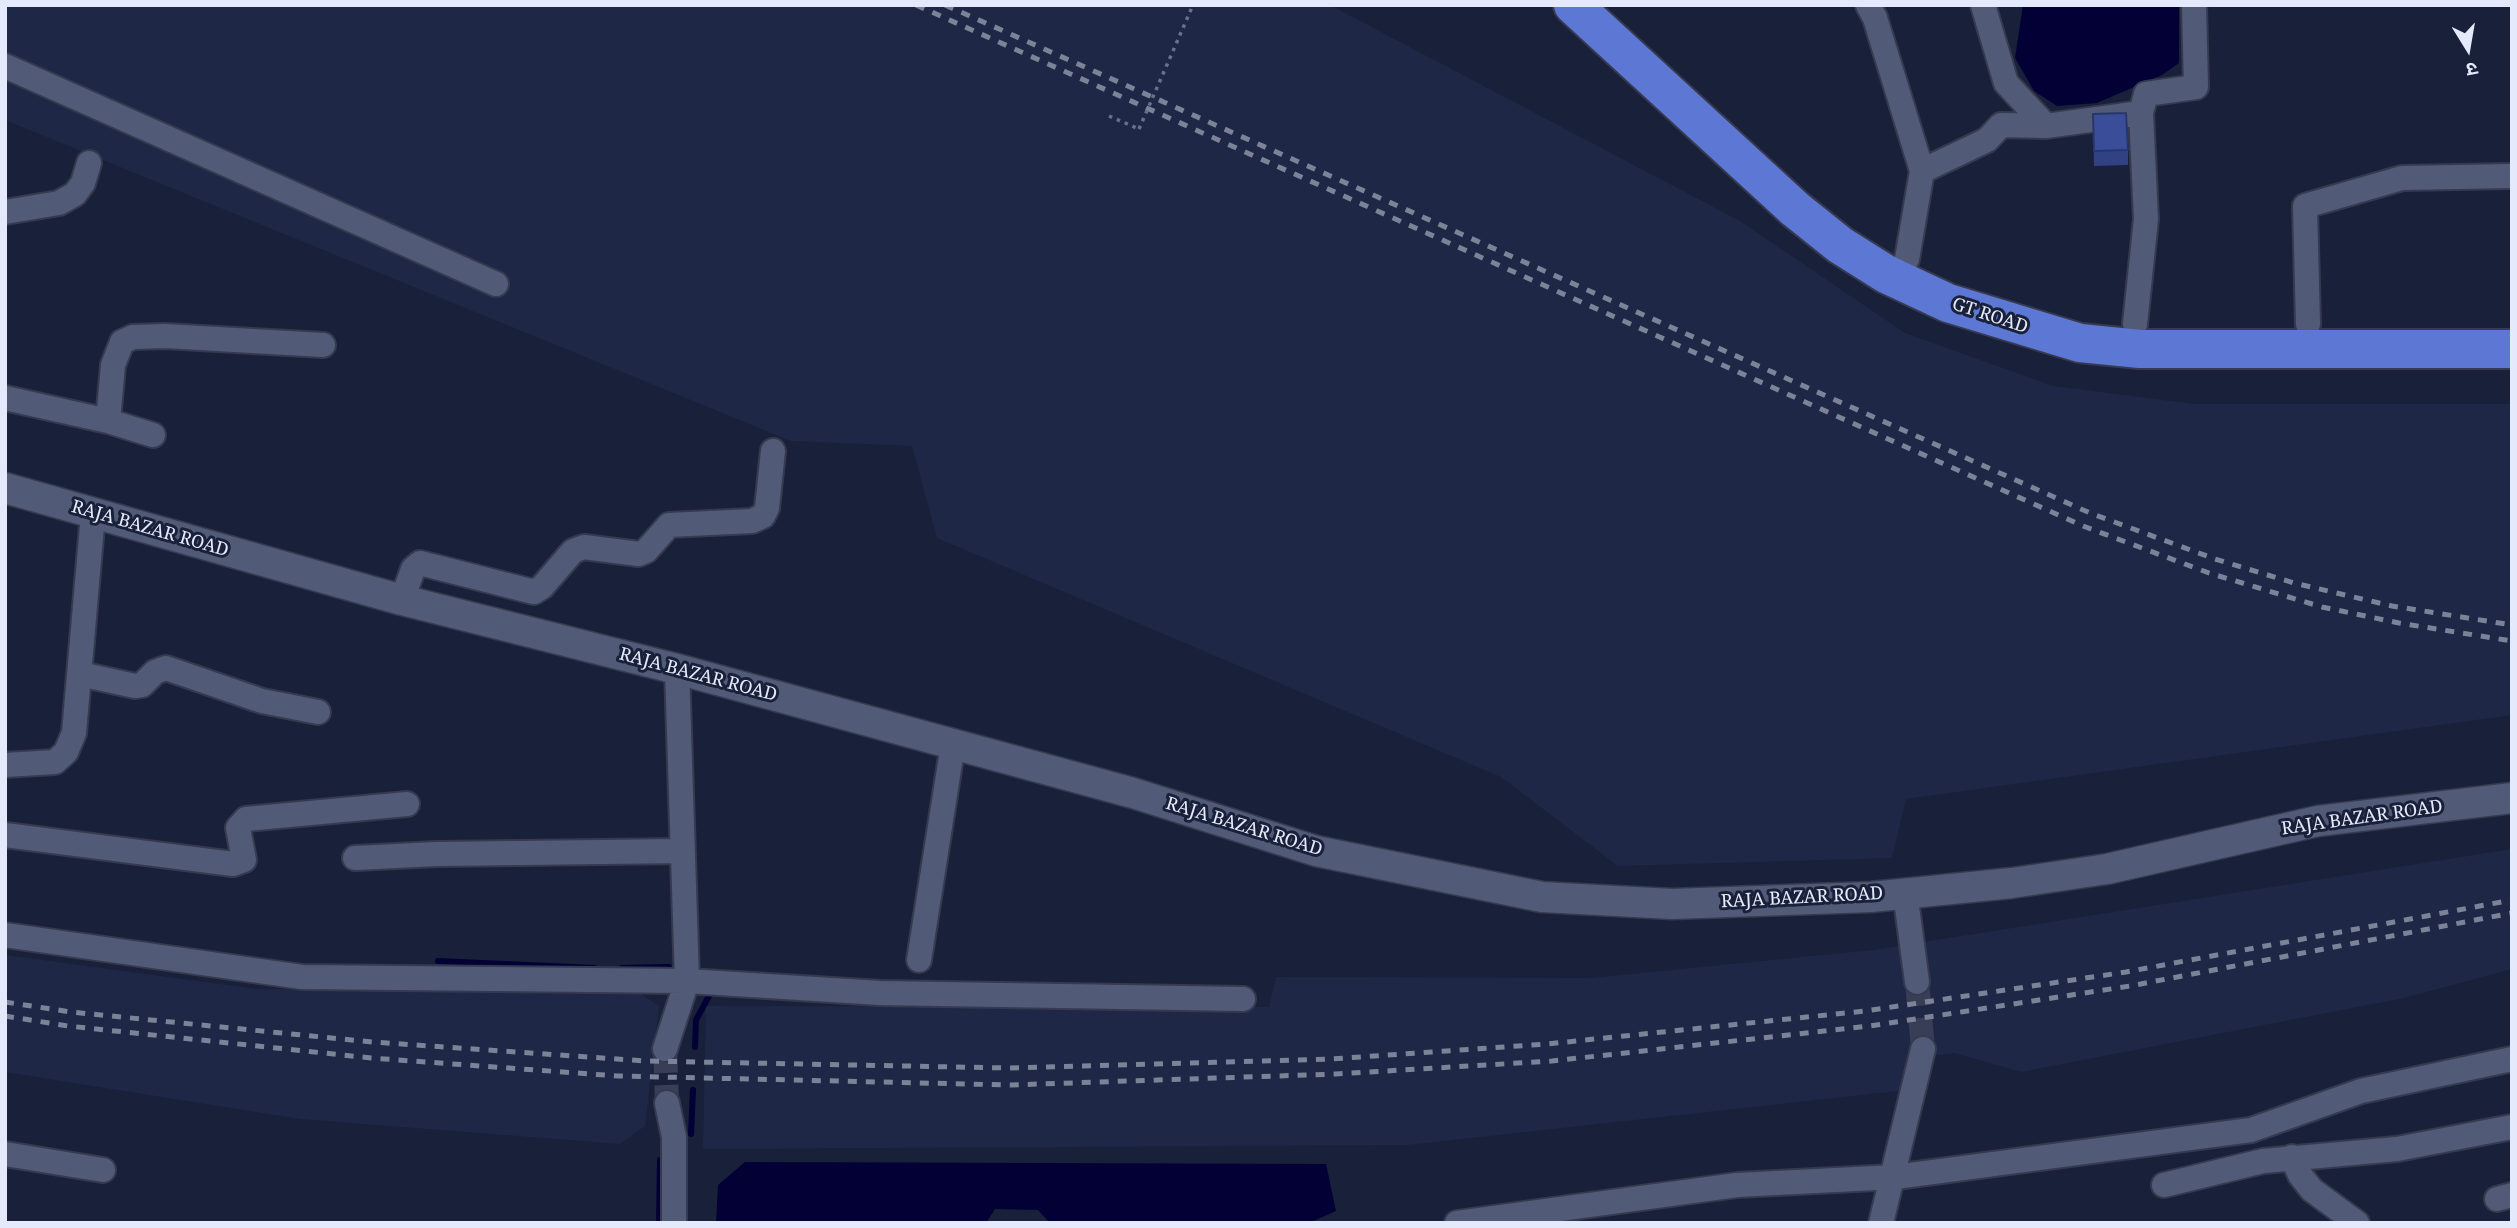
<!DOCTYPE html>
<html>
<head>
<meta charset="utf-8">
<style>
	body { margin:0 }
	#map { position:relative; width:2517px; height:1228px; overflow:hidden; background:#192039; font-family:"Noto Serif","Noto Sans Devanagari",serif }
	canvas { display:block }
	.frame { position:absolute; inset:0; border:7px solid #e4eafb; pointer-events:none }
	.north { position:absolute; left:2433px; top:14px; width:70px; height:70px; -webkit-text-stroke:5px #192039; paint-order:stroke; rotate:169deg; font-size:19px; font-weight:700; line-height:28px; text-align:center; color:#e4eafb }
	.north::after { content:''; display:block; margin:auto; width:24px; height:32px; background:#e4eafb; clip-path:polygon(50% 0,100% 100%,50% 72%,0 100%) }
</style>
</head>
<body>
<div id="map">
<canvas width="2517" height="1228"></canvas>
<div class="frame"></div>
<div class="north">उ</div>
</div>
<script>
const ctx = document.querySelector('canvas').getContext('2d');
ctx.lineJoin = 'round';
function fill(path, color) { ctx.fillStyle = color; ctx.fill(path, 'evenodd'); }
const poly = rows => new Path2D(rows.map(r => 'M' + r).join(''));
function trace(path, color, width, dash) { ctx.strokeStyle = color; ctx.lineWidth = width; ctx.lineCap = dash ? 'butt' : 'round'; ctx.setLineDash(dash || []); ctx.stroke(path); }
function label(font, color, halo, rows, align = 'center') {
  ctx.font = font + ' "Noto Serif",serif'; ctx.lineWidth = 6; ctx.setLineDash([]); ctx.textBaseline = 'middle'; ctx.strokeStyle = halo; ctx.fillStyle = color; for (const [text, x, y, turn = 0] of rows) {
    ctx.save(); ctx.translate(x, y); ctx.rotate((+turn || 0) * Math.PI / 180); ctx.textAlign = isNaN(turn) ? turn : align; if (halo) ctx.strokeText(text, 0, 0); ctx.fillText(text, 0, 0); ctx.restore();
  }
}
const built = poly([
	[5,5,1330,5,1740,221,1905,333,2053,386,2194,404,2512,404,2512,715,1906,799,1892,858,1618,866,1501,777,937,538,912,446,791,441,5,120],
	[2512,849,2512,969,2404,998,2021,1072,1955,1053,1919,1057,1898,1091,1408,1145,703,1149,706,1006,1269,1007,1276,977,1591,978,1873,950],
	[5,955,257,989,641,994,659,1006,645,1126,620,1144,300,1119,5,1072]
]);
const water = poly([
	[2023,5,2179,5,2179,63,2162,75,2097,103,2057,106,2034,91,2015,58],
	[745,1162,1326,1164,1336,1211,1309,1223,1050,1223,1038,1210,995,1209,986,1223,716,1223,718,1185]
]);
const stream = poly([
	[438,961,594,968],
	[622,968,669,967],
	[695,1047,696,1020,710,994],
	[691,1134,693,1090],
	[659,1223,660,1160]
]);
const minorTunnel = poly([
	[1917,982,1923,1049],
	[665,1049,667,1103]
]);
const path = poly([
	[1109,116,1139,129]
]);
const minor = poly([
	[1868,5,1875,18,1922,171,1907,259,1896,279],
	[1983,5,2006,83,2046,126],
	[5,66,496,284],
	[1922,171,1987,140,2001,125,2046,126,2141,113,2146,94,2196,87,2194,5],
	[5,212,59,203,75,194,83,183,89,163],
	[2135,324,2146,219,2141,113],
	[2308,324,2305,206,2402,178,2512,176],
	[5,398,108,421,153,435],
	[108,421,113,365,122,342,133,337,165,336,323,345],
	[402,600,413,569,420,563,534,592,542,587,573,551,584,547,639,554,646,551,669,525,752,521,763,516,767,508,773,451],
	[80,674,135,686,142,685,155,672,166,668,262,701,318,712],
	[5,765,55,762,66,752,74,733,93,514],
	[5,835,233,864,244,860,238,828,246,819,407,804],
	[355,858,437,854,682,851],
	[1905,892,1917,982],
	[5,935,302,977,687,981,880,993,1243,999],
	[919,960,953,744],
	[665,1049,687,981,677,669],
	[667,1103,674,1137,674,1223],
	[5,1154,103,1170],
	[2292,1157,2300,1175,2312,1190,2357,1223],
	[2164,1185,2263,1161,2397,1149,2512,1127],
	[2497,1199,2512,1195],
	[1457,1223,1737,1185,1895,1177,2251,1130,2361,1091,2512,1059],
	[1881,1223,1923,1049]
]);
const tertiary = poly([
	[5,488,402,600,677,669,1133,793,1316,851,1542,897,1672,904,1871,897,2012,883,2107,869,2318,821,2512,798]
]);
const trunk = poly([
	[1573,5,1795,209,1840,245,1886,274,1948,303,2080,343,2140,349,2512,349]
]);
const rail = poly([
	[916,5,2083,526,2209,573,2322,607,2399,623,2512,641],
	[945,5,2090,513,2215,559,2294,583,2392,606,2512,625],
	[5,1002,71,1012,372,1042,645,1061,1009,1068,1331,1059,1547,1044,1865,1011,2126,972,2512,900],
	[5,1016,68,1026,371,1058,618,1076,1010,1085,1336,1074,1552,1061,1870,1026,2130,986,2512,913]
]);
const pathBridge = poly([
	[1139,129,1193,5]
]);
const wall = poly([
	[2093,114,2128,150,2128,165,2094,166]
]);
const building = poly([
	[2126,113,2128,150,2094,151,2093,114,2126,113]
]);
const streetNames = [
	["GT ROAD",1990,316,18],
	["RAJA BAZAR ROAD",150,529,16],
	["RAJA BAZAR ROAD",698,675,15],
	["RAJA BAZAR ROAD",2362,818,-8],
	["RAJA BAZAR ROAD",1244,827,17],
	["RAJA BAZAR ROAD",1802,898,-3]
];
fill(built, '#1e2746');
fill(water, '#030036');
trace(stream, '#030036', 6);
trace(minorTunnel, '#373e56', 24, [24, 12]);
trace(minor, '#363a4f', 28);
trace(tertiary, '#363a4f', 33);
trace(trunk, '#363a4f', 42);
trace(path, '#6a7086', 3.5, [3.5, 5]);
trace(minor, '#515b77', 24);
trace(tertiary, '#515b77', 30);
trace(trunk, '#5d77d4', 38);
trace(rail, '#7c8398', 5, [9, 9]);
trace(pathBridge, '#6a7086', 3.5, [3.5, 5]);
fill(wall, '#314284');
fill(building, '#394d99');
trace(building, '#28366b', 2);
label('18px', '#e4eafb', '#192039', streetNames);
</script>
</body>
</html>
